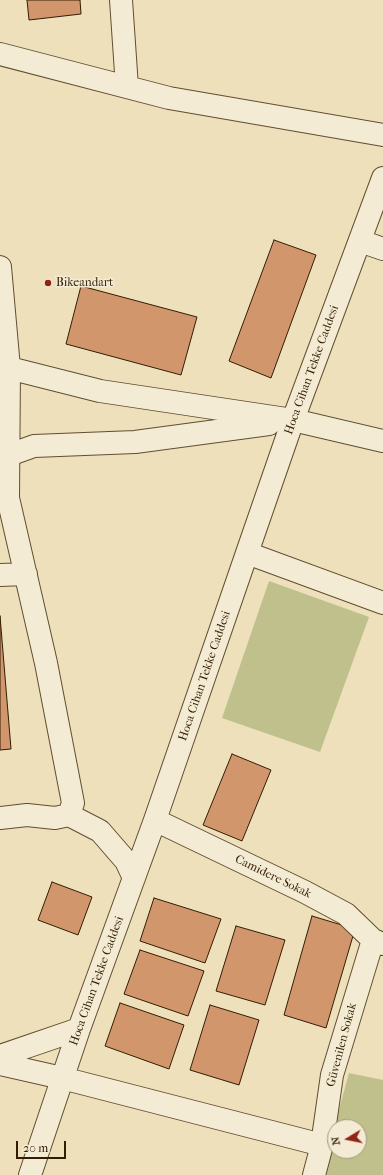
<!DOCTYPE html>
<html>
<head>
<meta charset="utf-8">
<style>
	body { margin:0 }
	#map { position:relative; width:383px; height:1175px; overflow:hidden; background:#ede0bb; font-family:"IM FELL French Canon",serif }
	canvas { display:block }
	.north { position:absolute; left:327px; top:1119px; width:40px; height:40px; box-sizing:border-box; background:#f3ebd3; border:1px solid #a69980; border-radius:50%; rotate:260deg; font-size:11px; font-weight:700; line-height:16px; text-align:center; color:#321d03 }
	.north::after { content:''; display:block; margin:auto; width:14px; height:18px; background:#8f2418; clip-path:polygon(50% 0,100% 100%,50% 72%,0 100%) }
	.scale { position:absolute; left:16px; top:1141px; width:50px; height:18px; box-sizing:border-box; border:2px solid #321d03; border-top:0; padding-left:5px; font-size:12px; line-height:14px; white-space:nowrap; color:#321d03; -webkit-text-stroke:3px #f3ebd3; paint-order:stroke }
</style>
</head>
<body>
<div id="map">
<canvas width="383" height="1175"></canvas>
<div class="north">N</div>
<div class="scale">20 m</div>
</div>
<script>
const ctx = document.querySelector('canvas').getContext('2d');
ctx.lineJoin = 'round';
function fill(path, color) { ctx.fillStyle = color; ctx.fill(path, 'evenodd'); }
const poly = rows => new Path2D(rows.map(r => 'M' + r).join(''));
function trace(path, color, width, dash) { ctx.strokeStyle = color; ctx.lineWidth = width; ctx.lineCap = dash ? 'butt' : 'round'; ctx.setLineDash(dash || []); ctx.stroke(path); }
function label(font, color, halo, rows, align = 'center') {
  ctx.font = font + ' "IM FELL French Canon",serif'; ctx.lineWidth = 3; ctx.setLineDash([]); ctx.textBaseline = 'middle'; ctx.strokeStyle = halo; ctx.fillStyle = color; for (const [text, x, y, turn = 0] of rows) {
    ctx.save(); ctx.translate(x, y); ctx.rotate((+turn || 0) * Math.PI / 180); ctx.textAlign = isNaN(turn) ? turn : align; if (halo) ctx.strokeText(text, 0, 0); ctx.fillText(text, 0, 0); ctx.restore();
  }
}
const green = poly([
	[269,581,369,617,320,752,222,718],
	[349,1073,383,1080,383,1175,321,1175],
	[335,1127,359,1127,359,1151,335,1151]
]);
const building = poly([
	[27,0,80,0,81,14,29,20,27,0],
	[274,240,316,255,271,378,229,361,274,240],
	[81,286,197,317,181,375,66,344,81,286],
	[0,616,11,749,0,750,0,616],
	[232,754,271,770,242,841,203,825,232,754],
	[52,882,92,897,78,935,38,920,52,882],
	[154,898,221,919,205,963,140,941,154,898],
	[312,916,355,929,326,1028,284,1015,312,916],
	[236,926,285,940,265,1005,216,991,236,926],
	[140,950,204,971,188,1016,124,994,140,950],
	[120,1003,184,1025,169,1069,105,1046,120,1003],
	[210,1005,259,1020,239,1085,190,1070,210,1005]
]);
const minor = poly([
	[121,0,127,87],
	[0,54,169,98,383,135],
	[360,241,383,249],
	[0,267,9,368,8,498,46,663,73,803,69,815,55,818,27,815,0,818],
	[9,368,100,391,293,420,383,441],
	[0,455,9,455,34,446,135,442,269,424],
	[247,553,383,603],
	[0,575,26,574],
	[69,815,100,831,126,861,134,878],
	[155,820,305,892,346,914,373,940,383,944],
	[0,1056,79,1029],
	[0,1064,62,1078,322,1145],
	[30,1175,79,1029,155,820,247,553,293,420,383,178],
	[314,1175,322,1145,332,1075,373,940]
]);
const markers = [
	[48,283,4,"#8f2418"]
];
const poiNames = [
	["Bikeandart",56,283]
];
const streetNames = [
	["Hoca Cihan Tekke Caddesi",312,370,-70],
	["Hoca Cihan Tekke Caddesi",205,676,-71],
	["Camidere Sokak",273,877,26],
	["Hoca Cihan Tekke Caddesi",97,981,-70],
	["Güvenilen Sokak",342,1045,-75]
];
fill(green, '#bfc08c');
fill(building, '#d1966c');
trace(building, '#321d03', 1);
trace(minor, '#614e31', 24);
trace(minor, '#f3ebd3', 22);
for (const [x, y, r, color] of markers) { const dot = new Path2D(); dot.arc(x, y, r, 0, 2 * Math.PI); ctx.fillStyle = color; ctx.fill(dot); trace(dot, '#f3ebd3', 1.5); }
label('12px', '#321d03', '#f3ebd3', poiNames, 'left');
label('12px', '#321d03', '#f3ebd3', streetNames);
</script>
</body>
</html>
